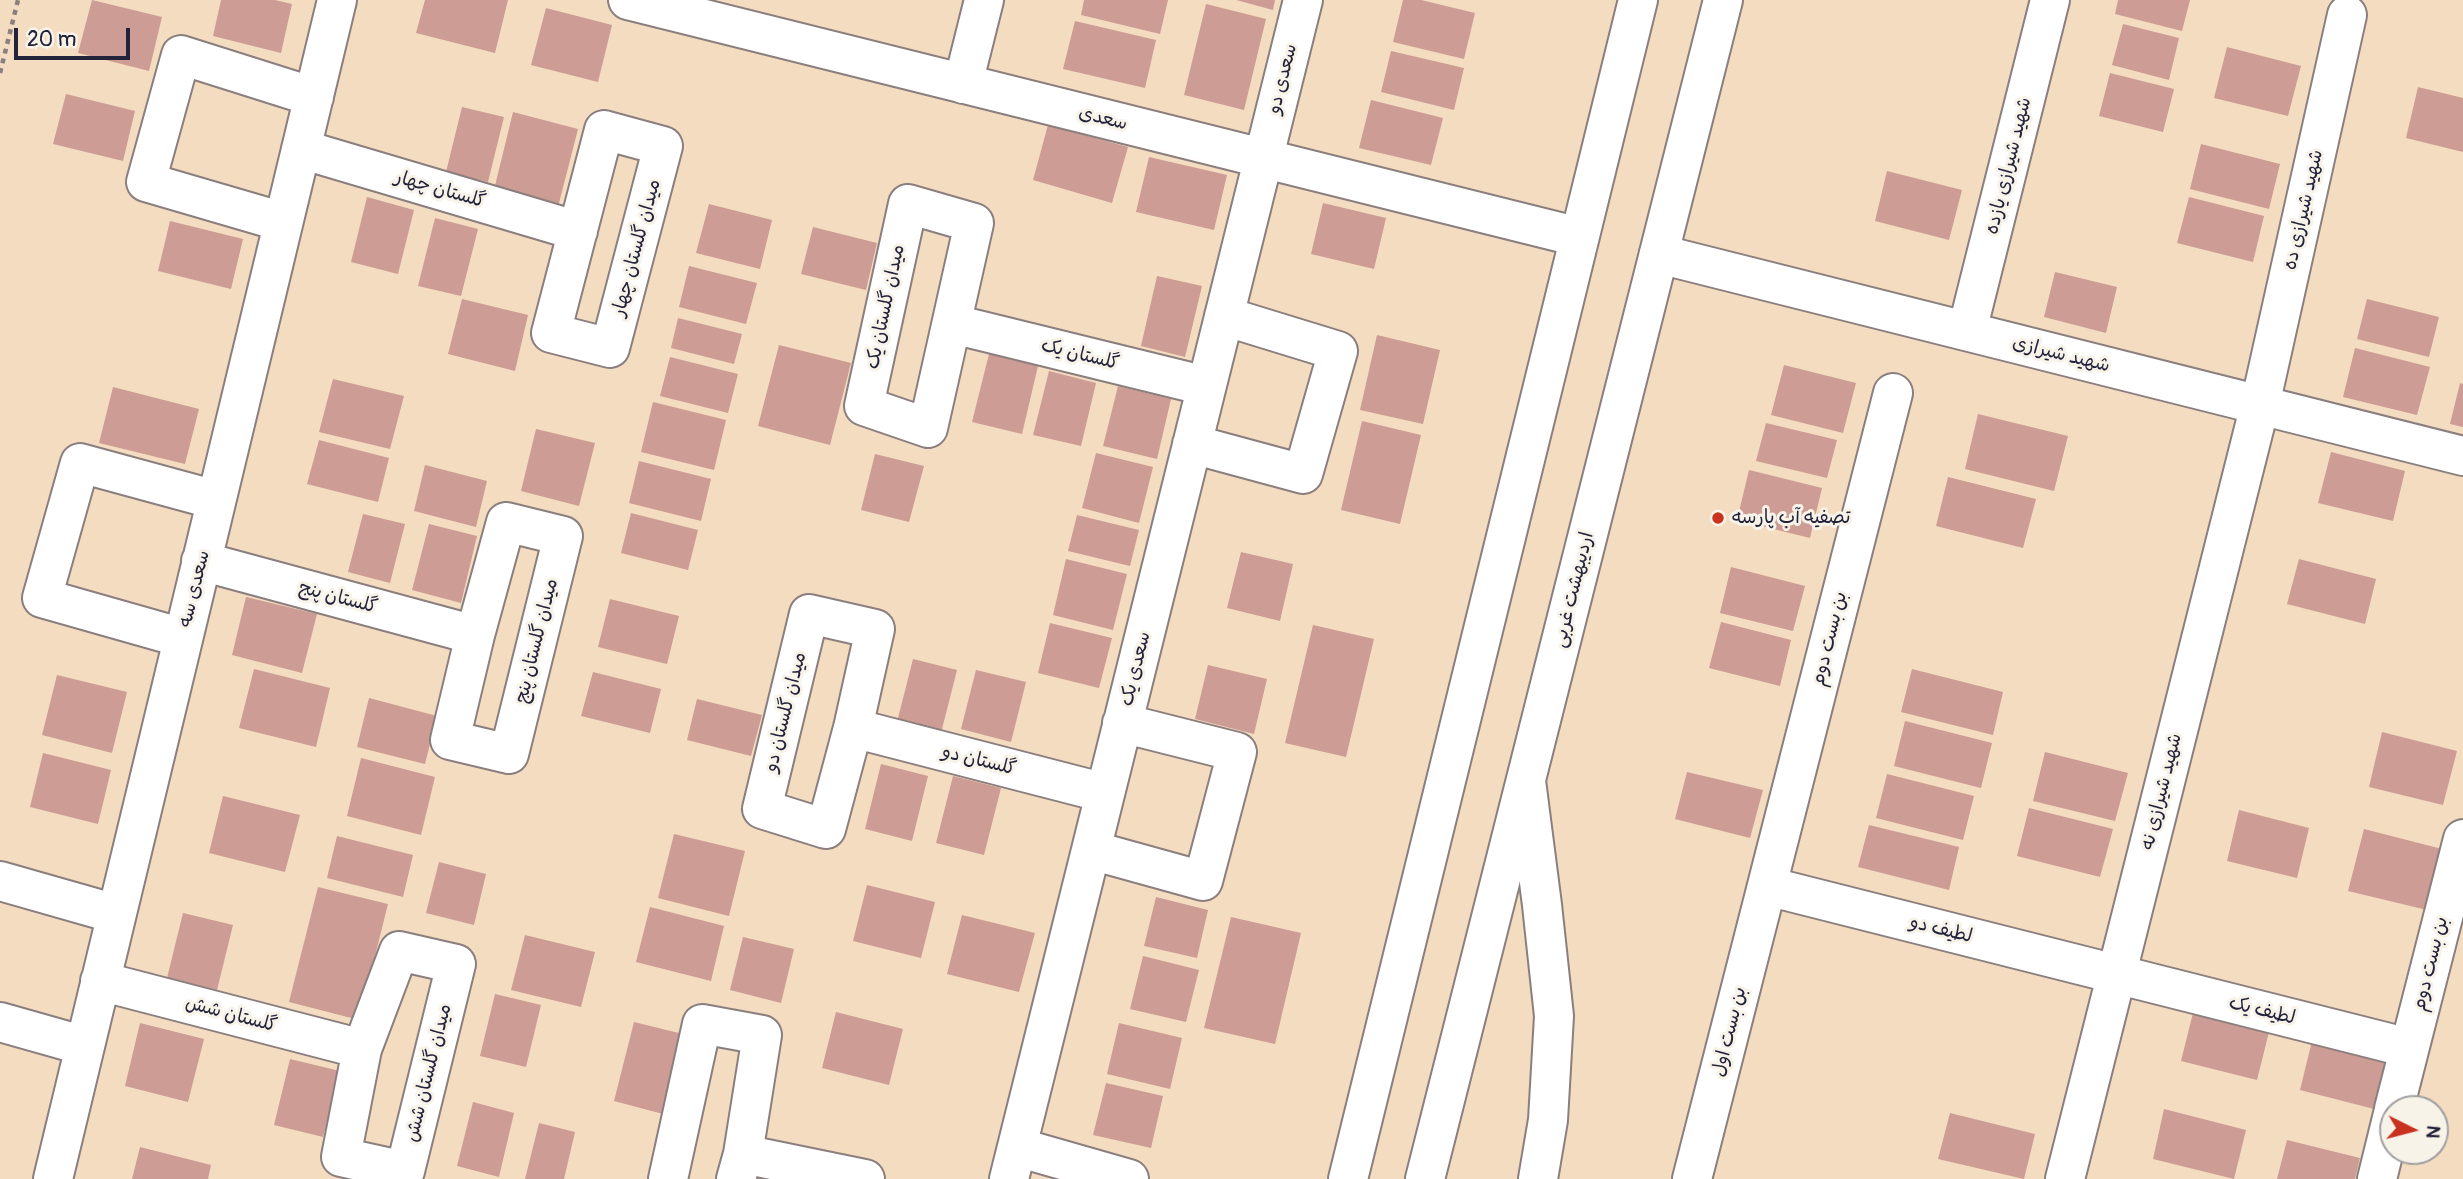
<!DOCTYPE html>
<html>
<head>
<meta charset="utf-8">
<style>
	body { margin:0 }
	#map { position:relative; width:2463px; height:1179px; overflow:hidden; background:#f3dcc0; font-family:Pangolin,sans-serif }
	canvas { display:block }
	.north { position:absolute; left:2379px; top:1095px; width:70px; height:70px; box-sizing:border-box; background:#f7f3e8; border:2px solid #a29fa3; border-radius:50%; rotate:96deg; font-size:19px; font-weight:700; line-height:28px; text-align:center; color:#22223b }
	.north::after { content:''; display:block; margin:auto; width:24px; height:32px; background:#c8321e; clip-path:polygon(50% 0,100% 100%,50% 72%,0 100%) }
	.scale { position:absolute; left:14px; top:28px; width:116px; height:32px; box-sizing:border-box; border:4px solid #22223b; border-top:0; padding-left:9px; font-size:21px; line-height:24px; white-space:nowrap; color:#22223b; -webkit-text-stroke:5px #f7f3e8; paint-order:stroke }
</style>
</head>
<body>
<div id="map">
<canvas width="2463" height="1179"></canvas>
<div class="north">N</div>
<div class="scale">20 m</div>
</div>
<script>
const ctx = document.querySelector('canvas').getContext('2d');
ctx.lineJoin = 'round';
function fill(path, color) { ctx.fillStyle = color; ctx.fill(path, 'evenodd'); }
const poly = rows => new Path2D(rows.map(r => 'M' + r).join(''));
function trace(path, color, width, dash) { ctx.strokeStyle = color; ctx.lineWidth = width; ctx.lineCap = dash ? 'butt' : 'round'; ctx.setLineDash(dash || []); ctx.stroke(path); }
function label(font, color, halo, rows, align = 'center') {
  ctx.font = font + ' Pangolin,"Playpen Sans Arabic",sans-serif'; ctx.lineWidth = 6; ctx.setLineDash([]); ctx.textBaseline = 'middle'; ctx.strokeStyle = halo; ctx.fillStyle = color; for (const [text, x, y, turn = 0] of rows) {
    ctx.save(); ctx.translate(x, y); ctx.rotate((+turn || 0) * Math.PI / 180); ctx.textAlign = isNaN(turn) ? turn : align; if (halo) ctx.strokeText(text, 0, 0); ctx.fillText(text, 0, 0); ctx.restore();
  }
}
const building = poly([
	[92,0,162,17,149,71,78,53],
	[221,0,275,0,292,4,281,53,213,36],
	[425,0,508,0,495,53,416,33],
	[1084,0,1168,0,1160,34,1081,15],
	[1236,0,1275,0,1273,10],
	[1403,0,1421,0,1475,13,1464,59,1393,42],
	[2118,0,2190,0,2182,31,2115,14],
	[1206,4,1266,19,1244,110,1184,95],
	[546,8,612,25,598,82,531,65],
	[1075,21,1156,40,1145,88,1063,69],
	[2123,24,2179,38,2169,80,2112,65],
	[2227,47,2301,66,2288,116,2214,98],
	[1391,51,1464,68,1454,110,1381,92],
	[2110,73,2174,89,2163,132,2099,116],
	[2418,87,2463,98,2463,152,2406,138],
	[66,94,135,111,123,161,53,144],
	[1371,100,1443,118,1431,165,1359,148],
	[462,107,504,117,488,182,446,172],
	[513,112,578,129,558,207,494,190],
	[1048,125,1128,147,1112,203,1033,180],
	[2201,144,2280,164,2269,209,2190,189],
	[1149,157,1227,175,1214,230,1136,212],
	[1887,171,1962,190,1949,240,1875,221],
	[367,197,414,210,398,274,351,262],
	[2189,197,2264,216,2253,262,2177,243],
	[1323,203,1386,218,1374,269,1311,254],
	[709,204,772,220,760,269,696,253],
	[435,218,478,229,461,296,418,286],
	[170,221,243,239,231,289,158,271],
	[813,227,877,243,866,290,801,274],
	[689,266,757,283,746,324,679,307],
	[2055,272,2117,287,2106,333,2044,317],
	[1157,276,1202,286,1185,357,1141,346],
	[462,299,528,315,515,371,448,354],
	[2367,299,2439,317,2429,357,2357,339],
	[678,318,742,334,734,364,671,348],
	[1377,335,1440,350,1423,424,1360,410],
	[779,345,851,363,830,445,758,426],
	[2355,348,2430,367,2417,415,2343,397],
	[989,354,1038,366,1022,434,972,422],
	[670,357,738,374,728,413,660,396],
	[1784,365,1856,383,1843,433,1771,415],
	[1049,371,1096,383,1081,446,1033,435],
	[333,379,404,396,390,449,319,432],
	[2460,383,2463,384,2463,427,2450,424],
	[1118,386,1171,399,1157,459,1103,446],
	[113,387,199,409,185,464,99,443],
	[653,402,726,420,714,470,641,452],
	[1978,414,2068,436,2054,491,1965,469],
	[1362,421,1421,435,1400,524,1341,510],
	[1766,423,1837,440,1827,478,1756,461],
	[536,429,595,443,579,506,521,491],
	[319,440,389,458,378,502,307,484],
	[2331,452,2405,471,2393,521,2318,503],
	[1096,453,1153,467,1139,523,1082,508],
	[875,454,924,466,909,522,861,510],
	[639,461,711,479,701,521,629,503],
	[425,465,487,481,476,527,414,511],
	[1749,470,1822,488,1810,538,1737,520],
	[1948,477,2036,499,2023,548,1936,526],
	[631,513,698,530,688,570,621,553],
	[363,514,405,524,390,583,348,572],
	[1077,515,1139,530,1130,566,1068,551],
	[429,524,477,536,461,603,412,590],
	[1241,552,1293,564,1280,621,1227,608],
	[1066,559,1127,574,1113,630,1053,615],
	[2299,559,2376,579,2365,624,2287,604],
	[1731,567,1805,586,1793,631,1720,613],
	[246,597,317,614,302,673,232,655],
	[610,599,679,616,667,664,598,647],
	[1721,622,1791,640,1780,686,1709,668],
	[1050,623,1112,638,1099,688,1038,673],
	[1313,625,1374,639,1346,757,1285,743],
	[913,659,957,670,940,737,896,726],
	[1208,665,1267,679,1254,734,1195,719],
	[254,669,330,688,316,747,239,728],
	[1912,669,2003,692,1993,735,1901,712],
	[976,670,1026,682,1011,742,961,729],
	[593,672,661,689,650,733,581,716],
	[57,675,127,692,112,753,42,735],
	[369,698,437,716,425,764,357,747],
	[697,699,762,715,751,756,687,740],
	[1905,721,1992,743,1981,788,1894,766],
	[2382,732,2457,751,2443,805,2369,787],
	[2045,752,2128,773,2115,821,2033,801],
	[43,753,111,770,98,824,30,807],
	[361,758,435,777,421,835,347,816],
	[881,764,928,776,912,841,865,829],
	[1687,772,1763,790,1750,838,1675,819],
	[1887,774,1974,796,1963,840,1876,818],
	[953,776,1001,788,984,855,936,843],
	[223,796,300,815,285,872,209,853],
	[2029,808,2113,829,2100,877,2017,856],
	[2239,810,2309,828,2297,878,2227,861],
	[1869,825,1959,847,1949,890,1858,867],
	[2364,829,2442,849,2427,910,2348,891],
	[674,834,745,851,729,916,658,898],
	[337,836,413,855,403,897,327,878],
	[439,862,486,874,474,925,426,913],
	[867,885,935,902,921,958,853,941],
	[318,887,388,904,359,1020,289,1002],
	[1156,897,1208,910,1197,958,1144,946],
	[650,907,724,926,711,981,636,962],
	[183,913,233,925,217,990,167,978],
	[962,915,1035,933,1019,992,947,974],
	[1231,917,1301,933,1275,1044,1204,1028],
	[525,935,595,952,581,1007,511,990],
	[743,937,794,949,781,1003,730,990],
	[1143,956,1199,970,1186,1022,1130,1009],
	[495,994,541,1005,526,1067,480,1056],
	[836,1012,903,1029,889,1085,822,1068],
	[2193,1013,2269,1032,2257,1080,2181,1061],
	[634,1022,683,1034,663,1114,614,1101],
	[140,1023,204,1039,188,1102,125,1086],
	[1119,1023,1182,1038,1170,1089,1107,1074],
	[2312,1041,2390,1060,2378,1110,2300,1090],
	[290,1059,340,1071,323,1137,274,1125],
	[1106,1083,1163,1096,1151,1148,1093,1135],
	[473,1102,514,1113,499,1177,457,1166],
	[2164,1109,2246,1130,2234,1179,2153,1159],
	[1950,1113,2035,1134,2024,1179,1938,1159],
	[539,1123,575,1132,564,1179,525,1179],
	[2287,1140,2360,1158,2355,1179,2277,1179],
	[140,1147,211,1165,208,1179,132,1179]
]);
const path = poly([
	[0,73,18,0]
]);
const minor = poly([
	[628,0,1579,237],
	[963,84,984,0],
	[604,130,663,146,610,348,551,333,604,130],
	[301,149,578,231],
	[908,204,974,223,928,428,864,406,908,204],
	[283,222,146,182,181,55,314,97],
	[1659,254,2463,456],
	[953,324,1206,386],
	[1967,331,2050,0],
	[1192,444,1303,474,1338,351,1224,316],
	[506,522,563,536,509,754,450,740,475,635,506,522],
	[201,561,475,635],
	[809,614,875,629,853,728,826,829,762,809,809,614],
	[183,638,42,598,80,463,216,500],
	[853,728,1105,793],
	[1526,781,1542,905,1554,1016,1548,1120,1538,1179],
	[1091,850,1203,881,1237,752,1122,723],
	[0,881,116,914],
	[1767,886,2409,1048],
	[399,951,456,964,405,1171,341,1157,362,1049,399,951],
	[100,981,362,1049],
	[0,1022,85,1046],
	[2394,1109,2463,839],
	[1017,1147,1129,1179],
	[743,1154,865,1179],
	[53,1179,337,0],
	[668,1179,702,1024,762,1035,743,1154,736,1179],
	[1009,1179,1303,0],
	[1692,1179,1893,393],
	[2065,1179,2260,405,2347,15],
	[2377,1179,2393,1114]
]);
const major = poly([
	[1348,1179,1638,0],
	[1425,1179,1723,0]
]);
const markers = [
	[1718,518,7,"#c8321e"]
];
const streetNames = [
	["سعدی دو",1283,79,-76],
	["سعدی",1103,119,14],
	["شهید شیرازی یازده",2009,166,-76],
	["گلستان چهار",440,190,16],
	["شهید شیرازی ده",2304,210,-77],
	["میدان گلستان چهار",637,248,-75],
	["میدان گلستان یک",886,307,-78],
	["گلستان یک",1080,355,14],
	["شهید شیرازی",2061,355,14],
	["سعدی سه",195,589,-76],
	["اردیبهشت غربی",1574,590,-76],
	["گلستان پنج",338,598,15],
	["بن بست دوم",1830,639,-76],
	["میدان گلستان پنج",537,641,-76],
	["سعدی یک",1136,669,-76],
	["میدان گلستان دو",786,712,-76],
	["گلستان دو",979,761,14],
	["شهید شیرازی نه",2162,792,-76],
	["لطیف دو",1941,930,14],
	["بن بست دوم",2431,964,-76],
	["لطیف یک",2262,1011,14],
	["گلستان شش",231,1015,15],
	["بن بست اول",1730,1032,-76],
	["میدان گلستان شش",429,1073,-76]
];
const poiNames = [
	["تصفیه آب پارسه",1732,518]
];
fill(building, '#cd9c94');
trace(minor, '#8a7f7e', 42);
trace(major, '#8a7f7e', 42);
trace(path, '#8a7f7e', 4.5, [5, 5]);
trace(minor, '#fff', 38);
trace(major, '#fff', 38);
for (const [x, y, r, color] of markers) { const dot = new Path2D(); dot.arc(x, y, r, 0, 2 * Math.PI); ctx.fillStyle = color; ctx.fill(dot); trace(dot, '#f7f3e8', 2.5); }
label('19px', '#22223b', '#f7f3e8', streetNames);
label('19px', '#22223b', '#f7f3e8', poiNames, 'left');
</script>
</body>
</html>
